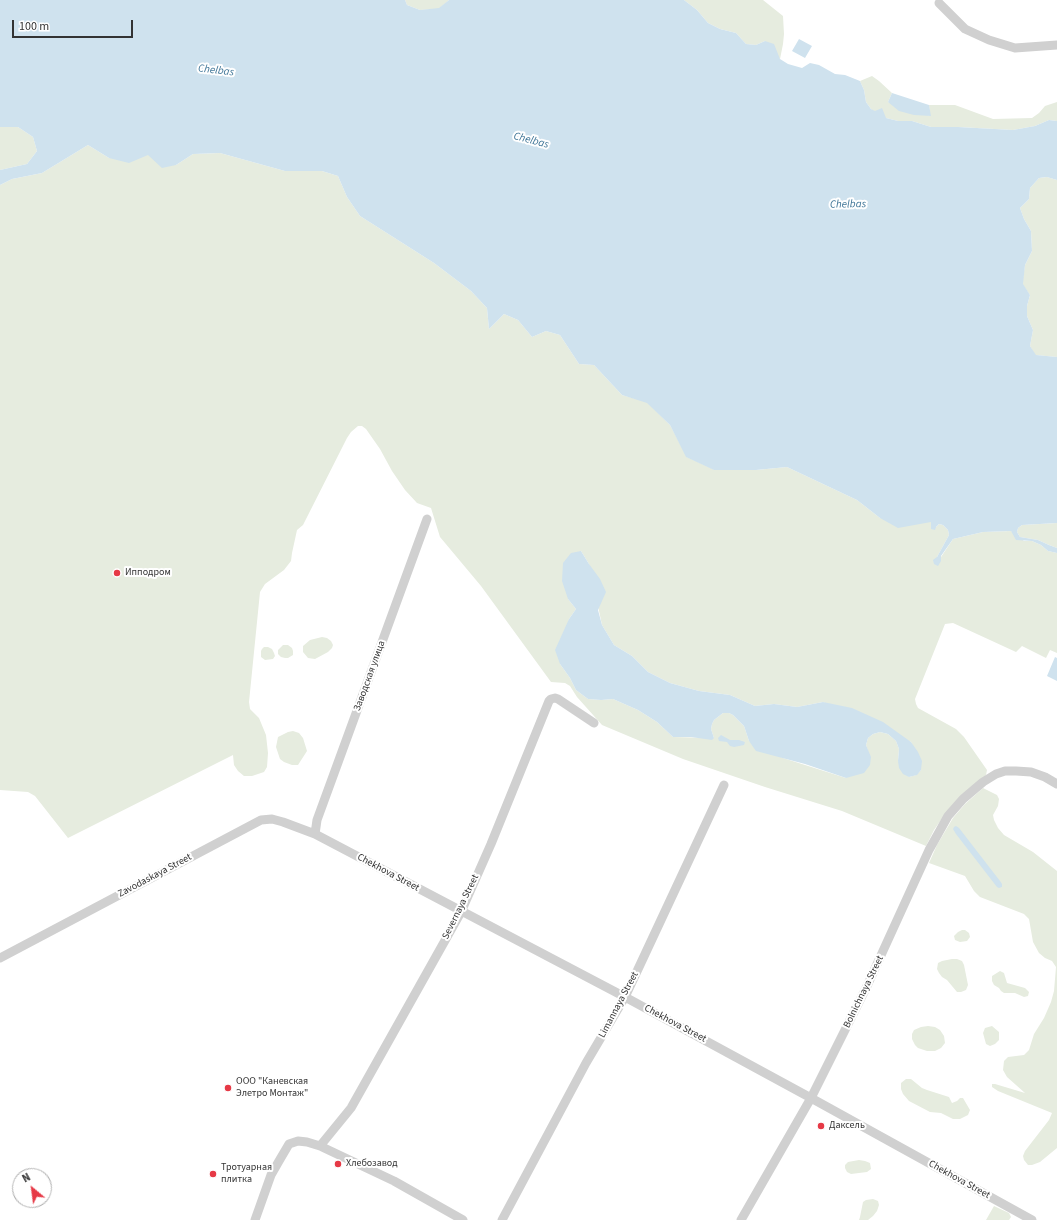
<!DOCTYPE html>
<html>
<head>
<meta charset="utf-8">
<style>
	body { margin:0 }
	#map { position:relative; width:1057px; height:1220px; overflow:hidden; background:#fff; font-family:"Source Sans 3",sans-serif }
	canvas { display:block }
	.north { position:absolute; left:12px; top:1168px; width:40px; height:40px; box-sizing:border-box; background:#fff; border:1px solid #adadad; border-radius:50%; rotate:331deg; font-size:11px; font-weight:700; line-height:16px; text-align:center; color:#333 }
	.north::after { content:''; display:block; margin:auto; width:14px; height:18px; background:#e63946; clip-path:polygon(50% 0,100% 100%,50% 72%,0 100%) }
	.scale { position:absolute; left:12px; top:20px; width:121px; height:18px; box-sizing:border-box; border:2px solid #333; border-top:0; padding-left:5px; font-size:12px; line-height:14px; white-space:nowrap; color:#333; -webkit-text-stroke:3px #fff; paint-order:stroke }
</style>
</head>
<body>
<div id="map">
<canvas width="1057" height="1220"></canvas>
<div class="north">N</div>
<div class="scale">100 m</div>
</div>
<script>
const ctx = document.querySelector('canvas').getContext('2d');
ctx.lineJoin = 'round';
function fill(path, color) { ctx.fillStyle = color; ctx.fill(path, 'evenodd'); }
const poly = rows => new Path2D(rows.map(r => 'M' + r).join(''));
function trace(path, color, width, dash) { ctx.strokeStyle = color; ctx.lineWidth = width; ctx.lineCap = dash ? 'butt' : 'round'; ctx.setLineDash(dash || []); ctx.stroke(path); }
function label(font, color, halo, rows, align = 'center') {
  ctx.font = font + ' "Source Sans 3",sans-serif'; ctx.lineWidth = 4; ctx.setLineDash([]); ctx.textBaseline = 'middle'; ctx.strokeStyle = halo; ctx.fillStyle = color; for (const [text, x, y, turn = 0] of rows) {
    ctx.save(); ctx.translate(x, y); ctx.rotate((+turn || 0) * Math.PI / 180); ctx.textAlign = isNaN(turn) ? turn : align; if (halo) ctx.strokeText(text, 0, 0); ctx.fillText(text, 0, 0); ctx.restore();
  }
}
const green = poly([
	[405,0,449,0,439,9,420,10,407,5],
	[684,0,763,0,783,16,784,34,783,44,780,59,765,41,756,45,746,44,736,33,720,29,708,23,697,10],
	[872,76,879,81,892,93,888,102,930,116,929,105,955,105,993,119,1032,118,1039,113,1045,106,1057,102,1057,121,1049,120,1035,126,1013,130,958,127,931,127,912,121,898,121,886,118,875,112,871,109,866,102,864,90,860,81],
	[0,127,18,127,33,137,37,151,27,164,0,170],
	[88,145,109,158,148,154,176,165,193,154,220,153,285,171,322,171,338,176,347,197,360,216,434,263,471,291,487,308,489,329,504,314,518,320,532,337,546,331,560,335,579,364,594,365,622,395,647,402,670,425,687,457,715,470,756,470,787,467,857,500,880,518,931,522,936,527,939,524,943,525,948,530,949,535,937,557,941,557,953,539,983,532,1011,531,1024,541,1032,541,1041,545,1048,551,1057,553,1057,653,1050,650,1046,658,1022,646,1016,652,953,623,945,624,915,699,916,704,918,708,956,729,964,737,987,770,986,775,943,817,934,830,926,846,842,811,765,787,683,759,602,725,577,697,570,686,565,683,551,682,481,586,440,537,431,508,417,503,405,490,392,471,380,449,366,429,362,426,358,426,351,432,347,438,303,525,297,530,292,553,291,561,284,570,265,584,260,592,249,702,250,709,259,718,266,735,268,753,267,767,264,772,252,776,244,776,238,771,234,765,233,755,68,838,35,796,28,792,0,790,0,185,12,179,42,173],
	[581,551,589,564,602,625,614,645,632,656,648,672,670,683,699,691,730,695,755,706,774,704,797,707,823,702,911,742,921,770,916,775,909,777,898,761,899,749,896,741,888,734,880,732,873,734,868,738,866,745,868,751,846,778,783,758,749,741,744,726,733,715,729,713,723,713,714,720,712,724,711,729,714,738,673,737,657,722,638,710,613,699,601,700,588,699,576,690,570,678,560,664,569,619,576,609,568,599],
	[1047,177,1057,180,1057,357,1035,355,1030,346,1033,330,1027,316,1027,306,1030,295,1022,284,1025,265,1032,251,1031,231,1024,219,1020,208,1029,199,1030,188,1039,178],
	[1057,523,1057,548,1049,545,1038,540,1020,537,1017,532,1018,528,1022,525],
	[322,637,327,638,331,641,333,645,332,648,328,652,315,659,308,658,303,652,303,646,310,640],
	[283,645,288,645,292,648,293,651,293,655,288,658,285,658,281,657,278,654,278,650],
	[264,647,268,647,272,649,274,653,275,656,273,659,265,660,261,657,261,651,262,649],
	[293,731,299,733,303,738,307,751,298,765,292,765,284,762,280,759,276,747,278,737,288,732],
	[983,788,997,795,999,799,998,806,993,815,994,820,998,828,1004,835,1033,852,1057,871,1057,1148,1040,1162,1032,1165,1028,1165,1024,1160,1023,1156,1025,1151,1049,1120,1052,1113,998,1091,992,1087,992,1084,995,1084,1025,1093,1007,1077,1003,1070,1004,1061,1008,1057,1024,1055,1029,1050,1034,1034,1044,1018,1051,1002,1054,991,1056,967,1052,961,1045,958,1039,953,1033,942,1029,919,1024,914,980,897,974,891,965,876,929,863,937,845,953,818,965,804],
	[962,930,965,930,969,933,970,937,967,941,960,942,955,940,954,936,958,932],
	[952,959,957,959,962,961,964,965,968,985,966,990,961,992,957,992,947,980,942,977,939,973,937,969,938,963,942,961],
	[1000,971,1004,973,1007,983,1025,988,1029,992,1028,996,1024,997,1015,993,1004,993,1001,991,999,988,994,985,992,981,992,976],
	[928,1026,935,1027,940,1030,944,1036,945,1043,941,1048,935,1051,927,1051,918,1048,915,1045,912,1039,912,1034,914,1030,921,1027],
	[992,1026,999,1032,999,1040,995,1044,990,1046,986,1044,983,1033,985,1028],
	[906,1079,911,1079,922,1088,927,1090,949,1097,952,1103,957,1101,960,1098,963,1098,970,1110,968,1115,960,1119,953,1119,941,1113,930,1112,909,1101,903,1094,901,1089,901,1083],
	[859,1160,865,1161,870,1163,871,1169,867,1172,851,1174,847,1172,845,1168,845,1165,848,1162],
	[873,1199,878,1201,879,1205,877,1211,873,1216,868,1220,859,1220,860,1217,863,1202,866,1200],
	[994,1206,1009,1213,1011,1217,1009,1220,986,1220]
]);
const water = poly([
	[0,0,405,0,407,5,420,10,439,8,449,0,684,0,697,10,708,23,720,29,736,33,746,44,756,45,765,41,774,44,780,59,788,64,802,68,810,63,819,65,835,74,845,75,860,81,864,90,866,102,871,109,875,111,882,108,886,118,898,121,912,121,931,127,958,127,1013,130,1035,126,1049,120,1057,121,1057,180,1047,177,1039,178,1030,188,1029,199,1020,208,1024,219,1031,231,1032,251,1025,265,1023,284,1030,295,1027,306,1027,316,1033,330,1030,346,1036,355,1057,357,1057,523,1022,525,1018,528,1017,532,1020,537,1038,540,1049,545,1057,548,1057,553,1048,551,1041,545,1032,541,1016,540,1011,531,983,532,953,539,941,556,941,561,938,566,934,564,933,560,937,557,949,535,948,530,943,525,939,524,936,527,935,530,931,529,931,522,898,528,880,518,857,500,787,467,756,470,714,470,686,457,670,425,647,403,622,395,594,365,579,364,560,335,546,331,532,337,518,320,504,314,489,329,487,308,471,291,434,263,360,216,347,197,338,176,322,171,285,171,220,153,193,154,176,165,162,168,148,155,129,163,109,158,88,145,42,173,12,179,0,185,0,170,27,164,37,151,33,137,18,127,0,127],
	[799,39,812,46,805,58,792,51],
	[892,93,929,105,931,116,914,115,899,111,888,102],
	[581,551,589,564,600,579,606,592,598,610,602,625,614,645,632,656,648,672,670,683,699,691,730,695,755,706,774,704,797,707,823,702,852,708,883,722,911,742,918,752,922,761,921,770,917,775,909,777,903,774,899,768,898,761,899,749,896,741,888,734,880,732,873,734,868,738,866,745,871,757,870,765,864,773,846,778,805,764,756,751,749,741,744,726,733,715,729,713,723,713,714,720,712,724,711,729,714,738,712,740,691,737,673,737,657,722,638,710,613,699,601,700,588,699,576,690,570,678,560,664,555,650,569,619,576,609,568,599,562,581,563,563,571,553],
	[1055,657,1057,658,1057,681,1047,676],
	[721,735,730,740,739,740,745,742,744,745,734,747,730,746,727,742,719,741,718,738],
	[956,826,959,828,1000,881,1002,884,1002,887,999,888,997,887,956,834,953,829,954,827]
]);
const minor = poly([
	[939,3,965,29,989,40,1015,48,1057,45],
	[315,834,317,820,427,519],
	[0,958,261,820,272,819,283,822,315,834,625,997,811,1098,1032,1220],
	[320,1146,351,1108,461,912,491,844,549,701,551,699,555,698,558,699,594,723],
	[255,1220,271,1175,279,1161,289,1144,298,1141,307,1142,320,1146,394,1181,463,1220],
	[502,1220,586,1063,625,997,724,785],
	[741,1220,811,1098,867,986,929,850,948,816,963,799,983,782,996,774,1005,771,1016,771,1031,772,1045,777,1057,784]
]);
const markers = [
	[117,573,4,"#e63946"],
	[228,1088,4,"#e63946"],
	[821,1126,4,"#e63946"],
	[338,1164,4,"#e63946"],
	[213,1174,4,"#e63946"]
];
const poiNames = [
	["Ипподром",125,573],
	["ООО \"Каневская",236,1082],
	["Элетро Монтаж\"",236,1094],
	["Даксель",829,1126],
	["Хлебозавод",346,1164],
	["Тротуарная",221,1168],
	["плитка",221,1180]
];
const streetNames = [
	["Заводская улица",370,676,-70],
	["Chekhova Street",388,873,28],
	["Zavodaskaya Street",155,876,-28],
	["Severnaya Street",461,907,-64],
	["Bolnichnaya Street",864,992,-64],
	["Limannaya Street",619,1005,-62],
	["Chekhova Street",675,1024,28],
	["Chekhova Street",959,1180,29]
];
const waterNames = [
	["Chelbas",216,71,7],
	["Chelbas",531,141,15],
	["Chelbas",848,205,-1]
];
fill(green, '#e6ecdf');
fill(water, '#cfe2ee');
trace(minor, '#d0d0d0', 9);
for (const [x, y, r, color] of markers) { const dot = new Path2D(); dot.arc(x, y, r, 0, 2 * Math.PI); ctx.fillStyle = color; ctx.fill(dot); trace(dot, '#fff', 1.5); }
label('10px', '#333', '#fff', poiNames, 'left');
label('10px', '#333', '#fff', streetNames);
label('italic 11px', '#3f7597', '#fff', waterNames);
</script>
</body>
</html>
